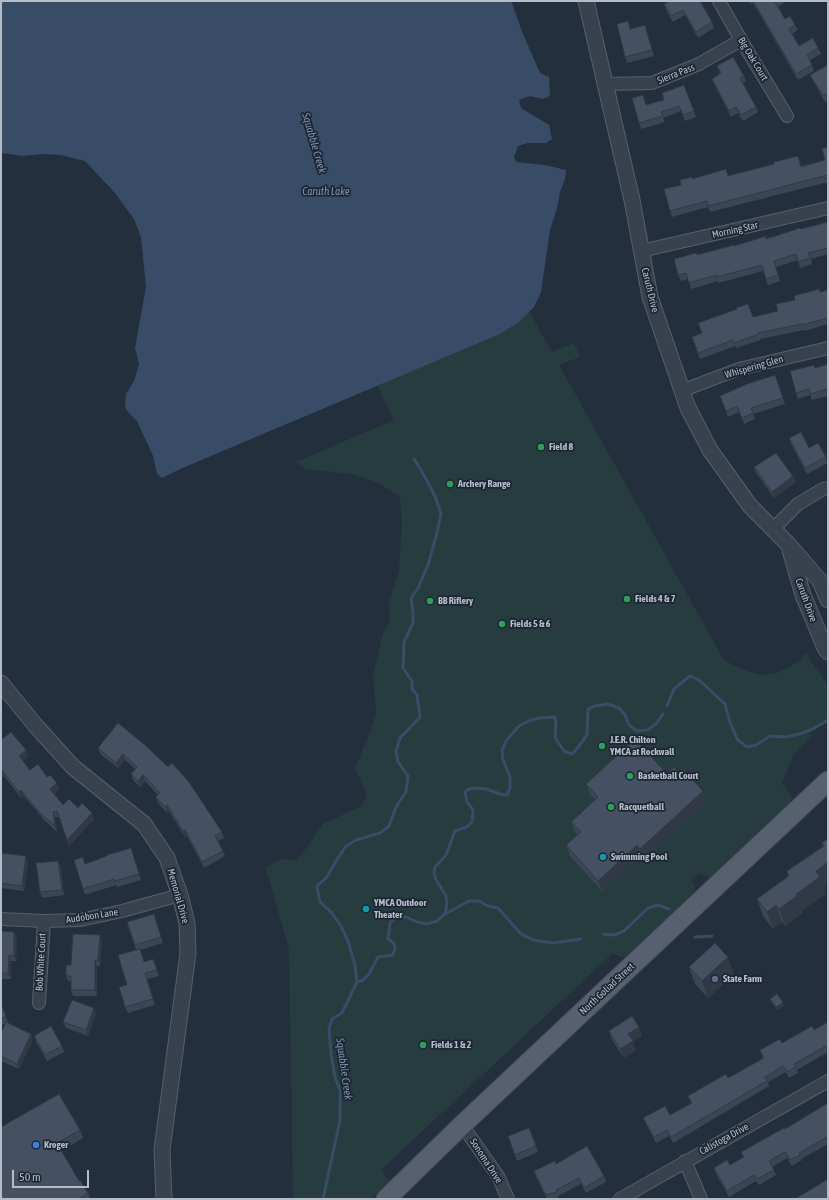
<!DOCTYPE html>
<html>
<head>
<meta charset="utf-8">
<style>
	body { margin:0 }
	#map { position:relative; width:829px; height:1200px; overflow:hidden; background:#242f3e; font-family:"Asap Condensed",sans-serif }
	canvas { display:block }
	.frame { position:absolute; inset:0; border:2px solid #b4bcc9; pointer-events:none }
	.scale { position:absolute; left:12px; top:1170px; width:77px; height:18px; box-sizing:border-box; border:2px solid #b4bcc9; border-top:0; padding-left:5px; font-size:12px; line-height:14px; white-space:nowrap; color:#b4bcc9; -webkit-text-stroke:3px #1d2633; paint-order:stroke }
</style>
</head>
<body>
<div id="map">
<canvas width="829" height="1200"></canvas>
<div class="frame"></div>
<div class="scale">50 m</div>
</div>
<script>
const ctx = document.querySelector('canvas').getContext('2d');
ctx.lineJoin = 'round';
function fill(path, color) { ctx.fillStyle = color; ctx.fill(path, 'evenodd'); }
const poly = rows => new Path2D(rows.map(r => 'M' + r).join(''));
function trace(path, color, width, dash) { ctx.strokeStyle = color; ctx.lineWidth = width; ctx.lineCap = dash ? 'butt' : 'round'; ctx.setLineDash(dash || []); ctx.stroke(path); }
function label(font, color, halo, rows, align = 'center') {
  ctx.font = font + ' "Asap Condensed",sans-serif'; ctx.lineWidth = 3.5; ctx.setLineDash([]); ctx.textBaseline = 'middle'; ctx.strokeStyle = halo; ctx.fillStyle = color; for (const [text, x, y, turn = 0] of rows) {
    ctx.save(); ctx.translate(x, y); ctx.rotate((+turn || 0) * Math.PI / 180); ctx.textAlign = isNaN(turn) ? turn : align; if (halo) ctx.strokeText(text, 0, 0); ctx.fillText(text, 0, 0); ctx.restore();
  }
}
const green = poly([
	[525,304,552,352,574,343,580,357,559,365,724,660,743,670,762,675,777,673,798,662,806,653,828,686,828,722,811,731,809,735,812,735,793,756,782,784,792,796,792,801,790,805,715,875,709,878,699,873,691,880,695,886,695,891,691,896,627,956,621,957,613,953,381,1170,390,1181,370,1199,293,1199,289,949,266,868,280,859,296,860,302,854,323,824,361,806,367,796,355,768,370,732,376,712,373,674,383,633,390,621,389,603,399,571,402,526,400,497,378,483,355,475,327,471,306,470,296,462,394,420,377,385]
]);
const water = poly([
	[1,1,511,1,523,34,540,73,549,77,550,96,543,99,530,96,519,100,521,108,549,125,552,139,546,143,528,143,518,146,514,157,516,162,545,165,566,170,565,179,560,192,557,208,550,230,541,292,534,307,519,322,500,334,180,469,162,478,157,474,153,456,137,421,129,413,125,407,126,394,134,381,139,364,135,348,146,287,141,237,134,219,115,193,85,161,61,155,43,154,23,156,1,153]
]);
const stream = poly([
	[667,706,674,689,690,676,699,680,725,704,730,722,737,739,747,747,756,745,770,736,786,737,799,734,813,729,828,720],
	[445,914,469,901,479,901,488,906,498,908,521,934,533,940,553,943,581,939],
	[603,934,614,935,624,931,648,908,658,905,669,909],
	[695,937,712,936],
	[357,982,362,981,369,974,378,957,393,955,395,948,394,943,388,939,390,923,395,918,406,917,417,922,427,924,437,921,445,914,447,903,446,896,435,878,434,872,435,867,446,855,455,831,467,827,472,822,473,810,467,802,465,792,467,790,475,788,487,789,500,794,507,795,510,788,510,777,503,760,502,750,506,741,519,726,531,720,540,718,555,717,556,724,555,738,564,751,572,754,576,750,587,735,588,709,595,706,608,704,619,708,625,715,629,725,637,731,648,730,657,723,663,714],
	[323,1199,340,1120,340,1090,335,1077,331,1054,329,1029,332,1019,342,1013,357,982,355,965,348,941,341,926,332,913,320,902,317,886,327,877,336,861,346,846,356,840,380,833,389,826,396,807,406,792,408,776,398,762,396,751,400,738,420,717,417,695,412,689,412,681,403,668,404,642,413,623,413,612,411,598,418,588,428,565,437,533,441,514,435,496,421,470,414,459]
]);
const minor = poly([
	[719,1,741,40,787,116],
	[605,84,652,83,699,64,741,40],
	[641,251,828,208],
	[681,391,739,369,828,348],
	[773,529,798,504,823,489,828,488],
	[1,919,44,921,80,920,122,911,180,895],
	[39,1003,44,921],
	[462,1125,498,1176,508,1199],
	[685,1161,701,1199],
	[620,1199,828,1081]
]);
const tertiary = poly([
	[586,1,632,200,650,297,688,408,710,450,750,506,789,545,820,581,828,600],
	[790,550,803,595,825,648,828,652],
	[1,683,35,725,73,767,144,824,167,858,180,895,187,923,188,953,162,1150,164,1199]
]);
const primary = poly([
	[386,1199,462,1125,828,781]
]);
const wall = poly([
	[666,1,700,1,712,22,714,28,698,38,685,15,673,22,666,10,664,4,667,3],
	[749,1,783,1,784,3,778,7,785,19,795,25,798,30,792,34,799,46,818,48,821,54,810,60,814,71,798,80,753,3,750,4],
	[645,25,654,56,627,63,625,57,630,29],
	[828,65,828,100,825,102,813,81,810,75],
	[717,66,744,76,746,81,743,83,756,107,758,112,743,121,738,113,731,117,714,84,712,79,720,74],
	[684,85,696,117,685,121,681,111,663,118,665,122,641,129,639,123,646,105,664,100],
	[828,147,828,182,710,212,708,207,672,217,670,211,681,185,728,176,774,164,798,156,801,166,825,160],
	[828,222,828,254,811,259,812,264,800,268,798,260,776,267,780,281,768,285,763,271,718,283,718,281,691,289,688,279,681,281,678,275,697,255,766,239],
	[828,290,828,324,804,331,804,330,760,339,761,340,736,348,735,346,700,359,692,337,702,333,753,317,778,311,795,300],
	[828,364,828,396,812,400,810,395,798,399,796,393,815,368],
	[775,375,785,404,753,414,755,419,744,424,739,412,728,417,720,396],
	[789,438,809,448,826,457,828,463,807,474,791,444],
	[754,467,793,476,796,482,774,498,756,473],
	[118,723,222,832,224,838,218,841,223,851,225,856,204,868,187,836,185,837,169,811,167,813,158,803,156,797,158,795,145,781,140,787,133,780,131,774,135,769,125,760,118,768,100,754,98,748],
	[1,740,26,750,28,756,23,761,30,770,47,777,59,789,54,794,63,805,78,808,92,813,94,819,69,846,59,817,55,817,57,832,43,819,24,796,21,798,4,776,2,777,1,776],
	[679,772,703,791,707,802,644,859,641,855,602,891,570,856,566,845,577,835,575,832,571,822,595,800,590,794,586,784],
	[828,838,824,886,826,894,802,910,803,913,785,926,782,922,773,929,763,916,757,899,788,876,787,871,823,847,822,843],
	[131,848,141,880,117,887,116,885,85,895,74,860,85,864],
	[1,853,28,862,24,891,1,888],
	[58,861,61,867,64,895,42,898,40,892],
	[156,920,163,943,140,950,144,962,155,965,159,976,147,979,155,1005,128,1013,125,1007,127,985,136,950,127,922],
	[1,931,17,938,16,961,11,961,11,979,1,979],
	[100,935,102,941,100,966,97,966,97,996,73,996,71,990,71,981,68,981,66,976,71,965],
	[689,967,734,974,708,998,695,984],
	[770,999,784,1005,778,1010,771,1002],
	[1,1007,5,1012,8,1023,31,1034,33,1040,19,1069,1,1061,1,1033,5,1024,1,1025],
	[96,1013,88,1036,66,1028,63,1022],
	[828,1022,828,1052,797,1070,798,1073,789,1078,786,1072,768,1082,769,1086,673,1143,669,1136,656,1143,646,1124,643,1118,670,1115,691,1103,688,1096,728,1078,763,1058,760,1050,782,1043,814,1030],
	[639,1027,642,1036,633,1042,636,1050,624,1058,612,1040,609,1031],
	[34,1036,62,1046,64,1052,47,1061,36,1042],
	[828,1103,828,1144,801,1159,802,1160,792,1166,787,1158,772,1167,776,1175,759,1185,756,1181,729,1197,716,1174,714,1168,730,1165,743,1157,741,1152,785,1129],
	[1,1127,80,1130,83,1138,61,1151,79,1181,88,1193,90,1199,1,1199],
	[529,1128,538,1152,517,1161,508,1136],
	[556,1164,604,1176,606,1182,586,1193,581,1184,558,1196,559,1198,555,1199,547,1199,536,1177,534,1171]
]);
const shadedWall = poly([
	[645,25,647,31,654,56,652,50],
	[793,476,796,482,774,498,772,492],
	[26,750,28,756,21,762,19,756],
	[123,754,125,760,118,768,116,763],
	[2,770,4,776,2,777,1,774,1,771],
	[143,775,145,781,140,787,138,781],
	[57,783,59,789,52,795,50,789],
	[21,790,24,796,21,798,19,792],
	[703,791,707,802,644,859,640,849],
	[167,805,169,811,167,813,165,807],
	[53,812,55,817,57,832,55,826],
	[92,813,94,819,69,846,67,840],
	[185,830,187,836,185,837,183,831],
	[637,845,641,855,602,891,598,881],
	[26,856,28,862,24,891,22,886],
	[58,861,61,867,64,895,62,890],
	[828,862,828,883,824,886,826,894,802,910,803,913,785,926,779,909,796,894,816,871],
	[776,905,782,922,773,929,767,912],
	[14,932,17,938,16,961,14,956],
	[100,935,102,941,100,966,98,960],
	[9,955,11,961,11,979,8,973],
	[728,957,734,974,708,998,702,981],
	[95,960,97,966,97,996,95,990],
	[783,1002,784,1005,778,1010,777,1007],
	[94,1008,96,1013,88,1036,86,1030],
	[639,1027,642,1036,633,1042,636,1050,624,1058,620,1049,628,1034],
	[31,1034,33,1040,19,1069,17,1064]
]);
const building = poly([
	[667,1,700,1,712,22,696,32,683,10,671,16,664,4,668,2,667,1],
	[753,1,776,1,775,2,785,19,790,16,795,25,789,29,799,46,813,38,818,48,807,55,812,65,796,74,753,1],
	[628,21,630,29,645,25,652,50,625,57,617,24,628,21],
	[733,57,744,76,740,78,756,107,741,115,736,107,729,111,712,79,721,73,717,66,733,57],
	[828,65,828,93,823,96,810,75,828,65],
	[684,85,694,111,683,115,679,106,661,112,663,116,639,123,632,98,643,95,646,105,664,100,662,93,684,85],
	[828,147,828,175,708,206,707,201,670,211,664,189,681,185,680,180,692,177,692,179,726,169,728,176,774,164,774,162,798,156,801,167,825,160,822,149,828,147],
	[828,222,828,248,808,253,810,258,798,262,796,254,774,261,778,275,766,279,762,265,716,277,716,275,689,283,686,273,678,275,674,259,696,253,697,255,734,245,734,246,766,236,766,239,800,228,801,229,828,222],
	[819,289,820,292,828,290,828,318,802,325,802,324,758,333,759,334,734,343,733,340,698,353,692,337,702,333,698,323,737,309,736,308,748,304,753,317,778,311,776,304,795,300,794,296,819,289],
	[828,364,828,389,810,394,809,389,796,393,790,371,814,365,815,368,828,364],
	[775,375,783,398,751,408,753,413,742,418,737,406,726,411,720,396,747,384,775,375],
	[801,432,809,448,818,443,826,457,805,468,789,438,801,432],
	[776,453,793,476,772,492,754,467,776,453],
	[118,723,145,745,168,767,172,763,189,782,222,832,215,836,223,851,202,862,185,830,183,831,167,805,165,807,156,797,160,793,143,775,138,781,131,774,137,767,123,754,116,763,98,748,118,723],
	[11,732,26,750,19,756,30,770,38,764,47,777,50,775,57,783,50,789,63,805,69,799,78,808,82,803,92,813,67,840,57,811,53,812,55,826,41,814,21,790,19,792,2,770,1,771,1,740,11,732],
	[635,739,667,774,674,767,679,772,683,769,703,791,640,849,637,845,598,881,566,845,581,832,571,822,598,797,586,784,635,739],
	[828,838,828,862,816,871,820,877,796,894,797,896,779,909,776,905,767,912,757,899,789,876,787,871,824,846,822,843,828,838],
	[131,848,139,874,115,881,114,879,83,889,74,860,83,857,85,864,107,856,107,855,131,848],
	[1,853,26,856,22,886,1,883,1,853],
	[58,861,62,890,40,892,36,863,58,861],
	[154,914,161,937,135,945,127,922,154,914],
	[1,931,14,932,14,956,9,955,8,973,1,973,1,931],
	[73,934,100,935,98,960,95,960,95,990,71,990,71,976,66,976,66,965,71,965,73,934],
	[715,943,728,957,702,981,689,967,715,943],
	[140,949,144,962,153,959,157,970,145,973,153,999,125,1007,119,987,127,985,118,955,140,949],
	[777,994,783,1002,777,1007,770,999,777,994],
	[72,1000,94,1008,86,1030,63,1022,72,1000],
	[2,1006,6,1017,1,1018,1,1007,2,1006],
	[632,1016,639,1027,628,1034,633,1041,620,1049,609,1031,632,1016],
	[6,1022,31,1034,17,1064,1,1056,1,1033,6,1022],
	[828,1022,828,1045,794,1064,796,1067,787,1072,783,1066,765,1077,767,1081,671,1137,667,1130,654,1137,643,1118,665,1106,670,1115,692,1103,688,1096,726,1074,728,1078,764,1058,760,1050,780,1039,782,1043,812,1026,814,1030,828,1022],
	[51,1026,62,1046,45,1055,34,1036,51,1026],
	[59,1094,80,1130,57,1143,79,1181,80,1180,88,1193,80,1198,81,1199,1,1199,1,1127,59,1094],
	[828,1103,828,1140,827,1137,799,1153,800,1155,790,1160,785,1152,769,1161,774,1170,757,1179,754,1175,727,1191,714,1168,727,1160,730,1165,744,1157,741,1152,784,1128,785,1129,828,1103],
	[529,1128,536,1146,515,1155,508,1136,529,1128],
	[587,1146,604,1176,584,1188,579,1178,556,1190,557,1192,546,1195,534,1171,555,1161,556,1164,587,1146],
	[828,1179,828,1199,795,1199,828,1179]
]);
const markers = [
	[541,447,4,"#2e9e5b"],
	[450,484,4,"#2e9e5b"],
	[627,599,4,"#2e9e5b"],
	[430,601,4,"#2e9e5b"],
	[502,624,4,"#2e9e5b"],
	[602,746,4,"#2e9e5b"],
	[630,776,4,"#2e9e5b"],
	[611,807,4,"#2e9e5b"],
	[603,857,4,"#0f9aa8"],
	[366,909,4,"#0f9aa8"],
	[715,979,4,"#5c6f8a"],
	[423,1045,4,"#2e9e5b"],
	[36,1145,4,"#3f7fe0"]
];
const streetNames = [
	["Big Oak Court",753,59,59],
	["Sierra Pass",676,74,-22],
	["Morning Star",735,230,-13],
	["Caruth Drive",650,290,76],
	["Whispering Glen",754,367,-16],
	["Caruth Drive",806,600,70],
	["Memorial Drive",178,896,74],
	["Audobon Lane",92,916,-9],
	["Bob White Court",41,962,-87],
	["North Goliad Street",607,989,-43],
	["Calistoga Drive",724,1139,-29],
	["Sonoma Drive",486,1161,57]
];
const poiNames = [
	["Field 8",549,447],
	["Archery Range",458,484],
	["Fields 4 & 7",635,599],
	["BB Riflery",438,601],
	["Fields 5 & 6",510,624],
	["J.E.R. Chilton",610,740],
	["YMCA at Rockwall",610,752],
	["Basketball Court",638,776],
	["Racquetball",619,807],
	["Swimming Pool",611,857],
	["YMCA Outdoor",374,903],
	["Theater",374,915],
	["State Farm",723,979],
	["Fields 1 & 2",431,1045],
	["Kroger",44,1145]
];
const waterNames = [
	["Squabble Creek",314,143,74],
	["Caruth Lake",326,192],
	["Squabble Creek",344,1069,82]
];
fill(green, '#263c3f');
fill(water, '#394c67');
trace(stream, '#394c67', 3);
trace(minor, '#565f6c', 14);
trace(tertiary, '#565f6c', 17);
trace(primary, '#414a57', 21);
trace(minor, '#38414e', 12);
trace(tertiary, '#38414e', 15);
trace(primary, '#56606e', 19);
fill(wall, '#3b4654');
fill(shadedWall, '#303945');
fill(building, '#455162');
trace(building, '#303945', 1);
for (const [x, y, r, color] of markers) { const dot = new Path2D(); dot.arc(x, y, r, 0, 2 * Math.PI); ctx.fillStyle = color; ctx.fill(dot); trace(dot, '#1d2633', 1.5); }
label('10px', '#b4bcc9', '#1d2633', streetNames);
label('bold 10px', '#b4bcc9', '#1d2633', poiNames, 'left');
label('italic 11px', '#7c92b1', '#1d2633', waterNames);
</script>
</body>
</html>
